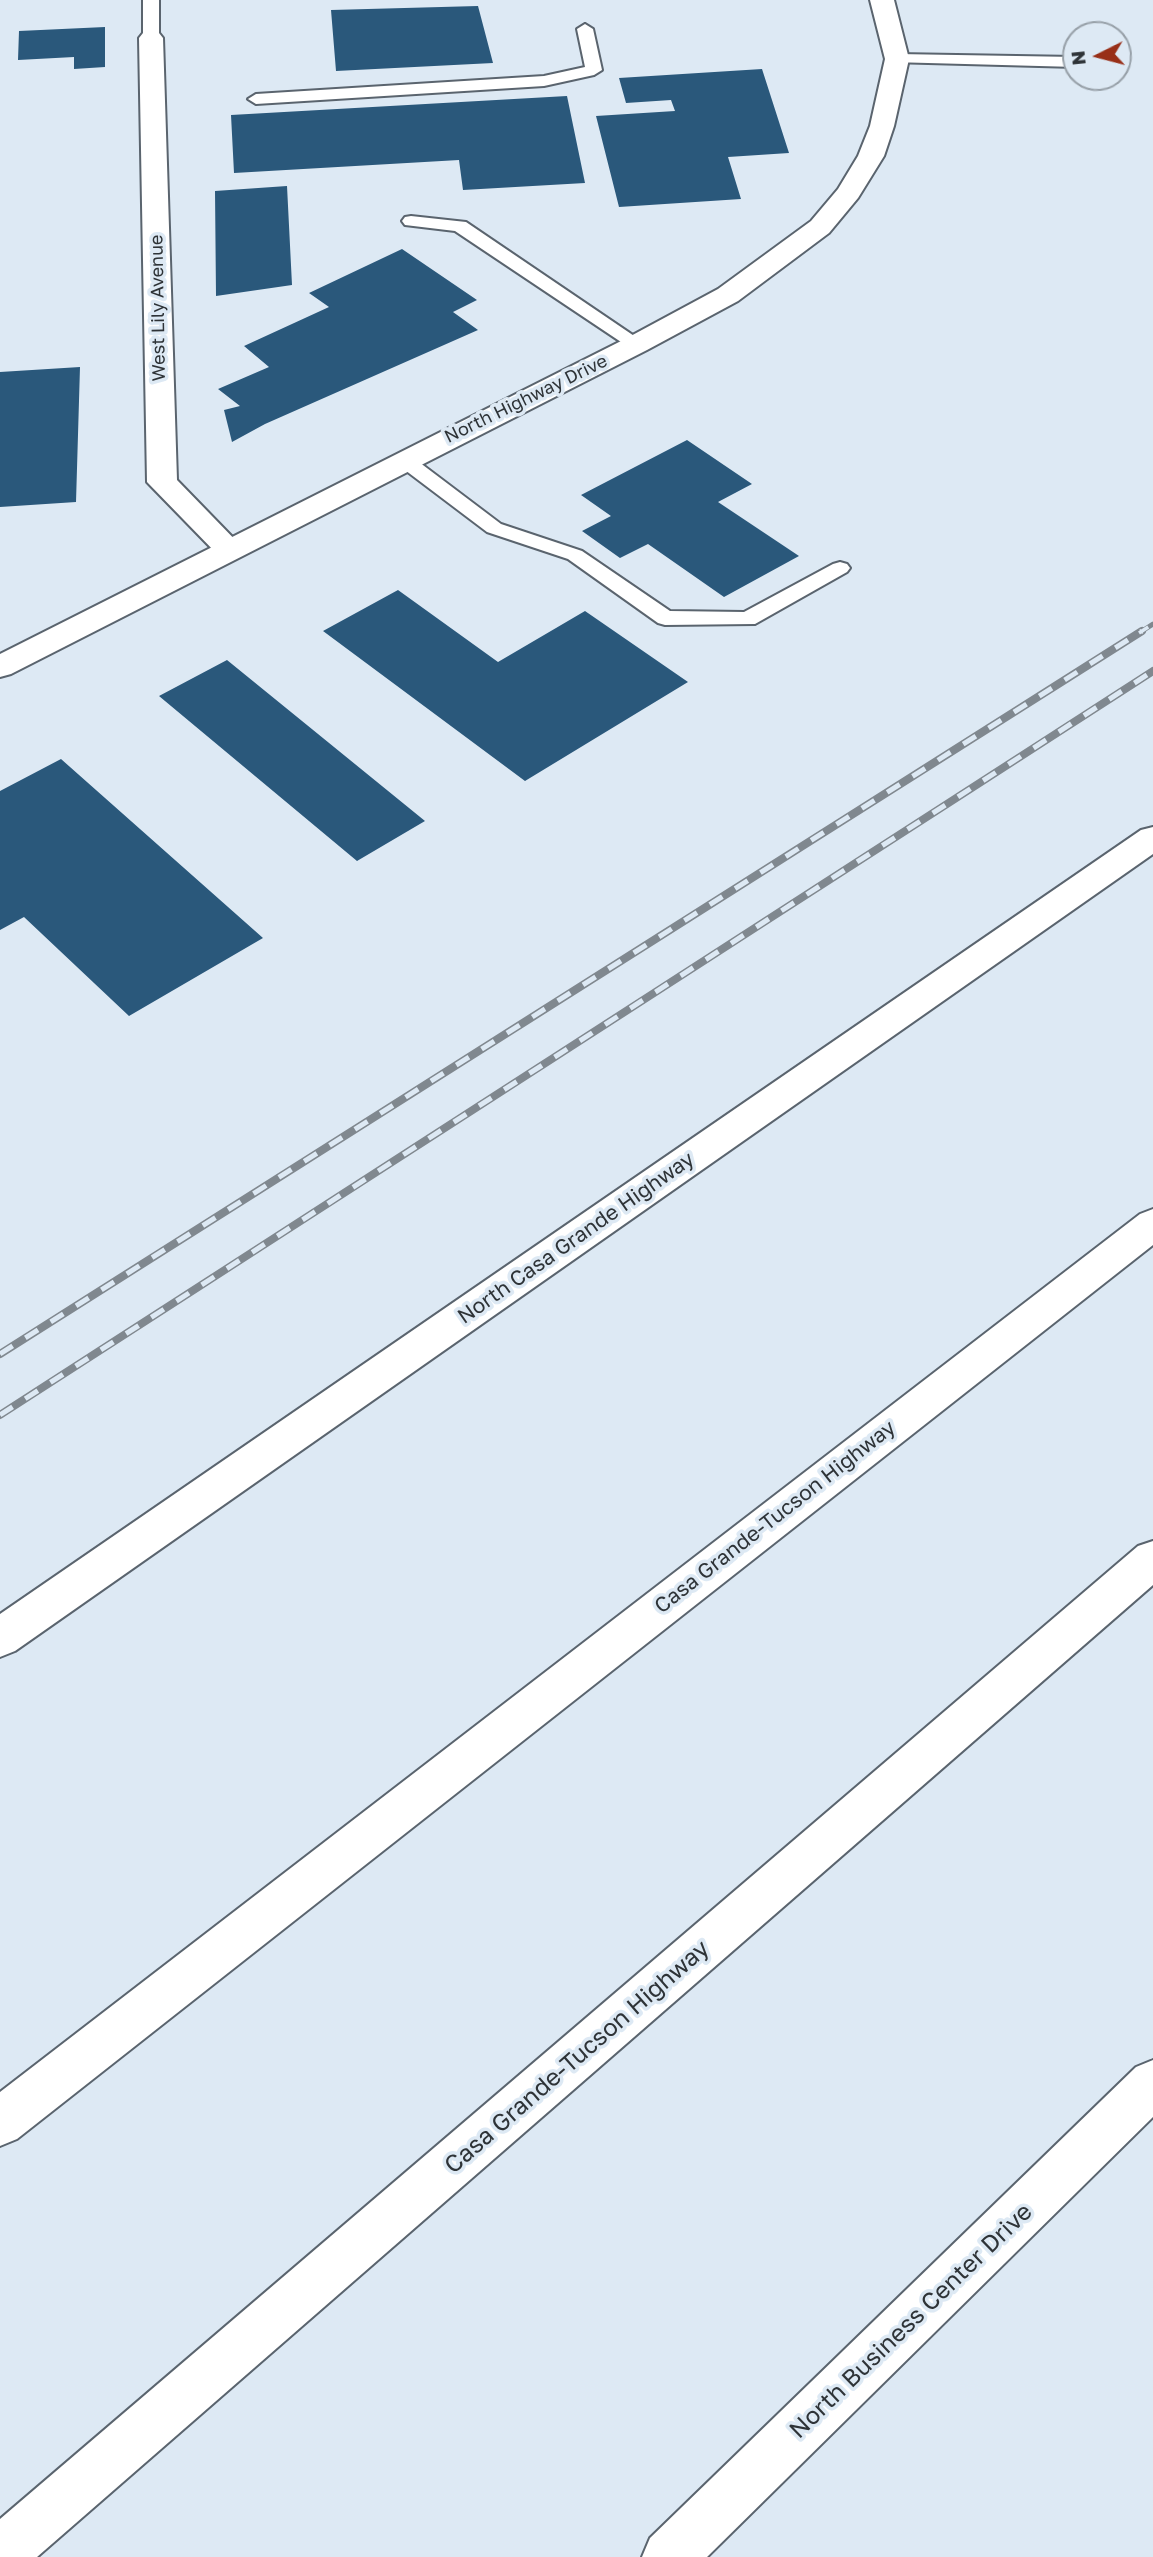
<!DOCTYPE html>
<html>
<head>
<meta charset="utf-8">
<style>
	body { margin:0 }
	#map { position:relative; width:1153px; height:2557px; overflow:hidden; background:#dde9f4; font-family:"Golos Text",sans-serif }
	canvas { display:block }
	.north { position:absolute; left:1062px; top:21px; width:70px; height:70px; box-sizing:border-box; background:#dde9f4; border:2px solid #97a0a8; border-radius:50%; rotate:264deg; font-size:19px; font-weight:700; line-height:28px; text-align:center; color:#2e3337 }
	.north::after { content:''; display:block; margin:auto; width:24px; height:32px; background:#982f18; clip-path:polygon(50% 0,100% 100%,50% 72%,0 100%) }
</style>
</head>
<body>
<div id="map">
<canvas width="1153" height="2557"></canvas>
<div class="north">N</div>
</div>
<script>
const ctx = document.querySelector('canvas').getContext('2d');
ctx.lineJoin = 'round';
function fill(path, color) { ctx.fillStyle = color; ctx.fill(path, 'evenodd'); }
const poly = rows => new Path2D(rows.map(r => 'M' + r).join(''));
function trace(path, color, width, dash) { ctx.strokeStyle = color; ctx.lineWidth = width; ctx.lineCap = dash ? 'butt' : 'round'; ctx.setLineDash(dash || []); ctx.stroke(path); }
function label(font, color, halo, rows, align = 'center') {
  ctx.font = font + ' "Golos Text",sans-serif'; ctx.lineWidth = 7; ctx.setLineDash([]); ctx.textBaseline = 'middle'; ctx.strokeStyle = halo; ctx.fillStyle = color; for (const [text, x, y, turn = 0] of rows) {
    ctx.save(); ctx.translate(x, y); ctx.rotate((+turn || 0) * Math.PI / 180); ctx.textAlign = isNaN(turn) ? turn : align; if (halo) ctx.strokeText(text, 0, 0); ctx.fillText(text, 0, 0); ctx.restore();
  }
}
const building = poly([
	[478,6,493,63,336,71,331,10],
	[105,27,105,67,74,69,74,57,18,60,19,31],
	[762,69,789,153,728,157,741,199,619,207,596,116,675,111,671,100,626,103,619,78],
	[567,96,585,183,463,190,459,160,234,173,231,115],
	[287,186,292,285,216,296,215,191],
	[402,249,477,300,453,312,478,330,265,424,232,442,224,410,240,406,218,389,269,367,244,346,329,307,309,293],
	[80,367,76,502,0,507,0,372],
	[687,440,752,484,718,502,799,556,724,597,648,544,620,558,582,531,611,516,581,495],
	[398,590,498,662,585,611,688,682,525,781,323,631],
	[227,660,425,821,357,861,159,696],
	[61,759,263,938,129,1016,24,917,0,930,0,791]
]);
const service = poly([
	[143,0,159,0,159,38,157,41,145,41,143,38,143,0],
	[585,24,593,29,602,70,594,75,544,86,256,104,248,99,256,94,544,76,585,67,577,29,585,24],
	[897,54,1076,57,1076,67,891,62,889,59,897,54],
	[1118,56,1125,57,1127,61,1125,65,1118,66,1118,56],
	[411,216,466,222,646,344,637,350,630,348,455,231,405,225,402,221,405,217,411,216],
	[404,454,411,456,501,524,582,551,670,611,744,612,833,564,840,562,847,564,850,568,847,572,755,624,665,625,658,623,568,559,487,532,397,464,394,460,397,456,404,454]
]);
const minor = poly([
	[151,31,159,33,163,38,177,480,245,550,241,556,230,559,219,556,147,482,139,38,143,33,151,31]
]);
const tertiary = poly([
	[870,0,894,0,909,59,894,126,884,156,858,198,829,233,738,301,647,350,11,674,0,677,0,654,627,338,718,289,811,221,838,189,858,156,870,126,885,59,870,0]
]);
const secondary = poly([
	[1153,827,1153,854,15,1651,0,1657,0,1614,1141,830,1153,827],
	[1153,2060,1153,2117,707,2557,642,2557,650,2538,1136,2067,1153,2060]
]);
const motorway = poly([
	[1153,1209,1153,1245,17,2139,0,2146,0,2092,1140,1214,1153,1209],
	[1153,1541,1153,1585,37,2557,0,2557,0,2519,1138,1546,1153,1541]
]);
const railFar1 = poly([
	[1139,633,1153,624]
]);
const rail = poly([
	[0,1354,1142,631],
	[0,1415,1153,671]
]);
const farStreetnames = [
	["West Lily Avenue",158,308,-91],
	["North Highway Drive",526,399,-26]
];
const streetNames = [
	["North Casa Grande Highway",576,1238,-35],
	["Casa Grande-Tucson Highway",775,1517,-38]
];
const nearStreetnames = [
	["Casa Grande-Tucson Highway",577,2057,-41],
	["North Business Center Drive",911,2321,-44]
];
fill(building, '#2a587b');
trace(service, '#5a646e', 4);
trace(minor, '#5a646e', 4);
trace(tertiary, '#5a646e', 4);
trace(secondary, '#5a646e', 4);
trace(motorway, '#5a646e', 4);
fill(service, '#fff');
fill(minor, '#fff');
fill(tertiary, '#fff');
fill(secondary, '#fff');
fill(motorway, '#fff');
trace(railFar1, '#80888f', 5);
trace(rail, '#80888f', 8);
trace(railFar1, '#dde9f4', 3.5, [11]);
trace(rail, '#dde9f4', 5, [15]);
label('18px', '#2e3337', '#dde9f4', farStreetnames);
label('21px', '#2e3337', '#dde9f4', streetNames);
label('24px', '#2e3337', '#dde9f4', nearStreetnames);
</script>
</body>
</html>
